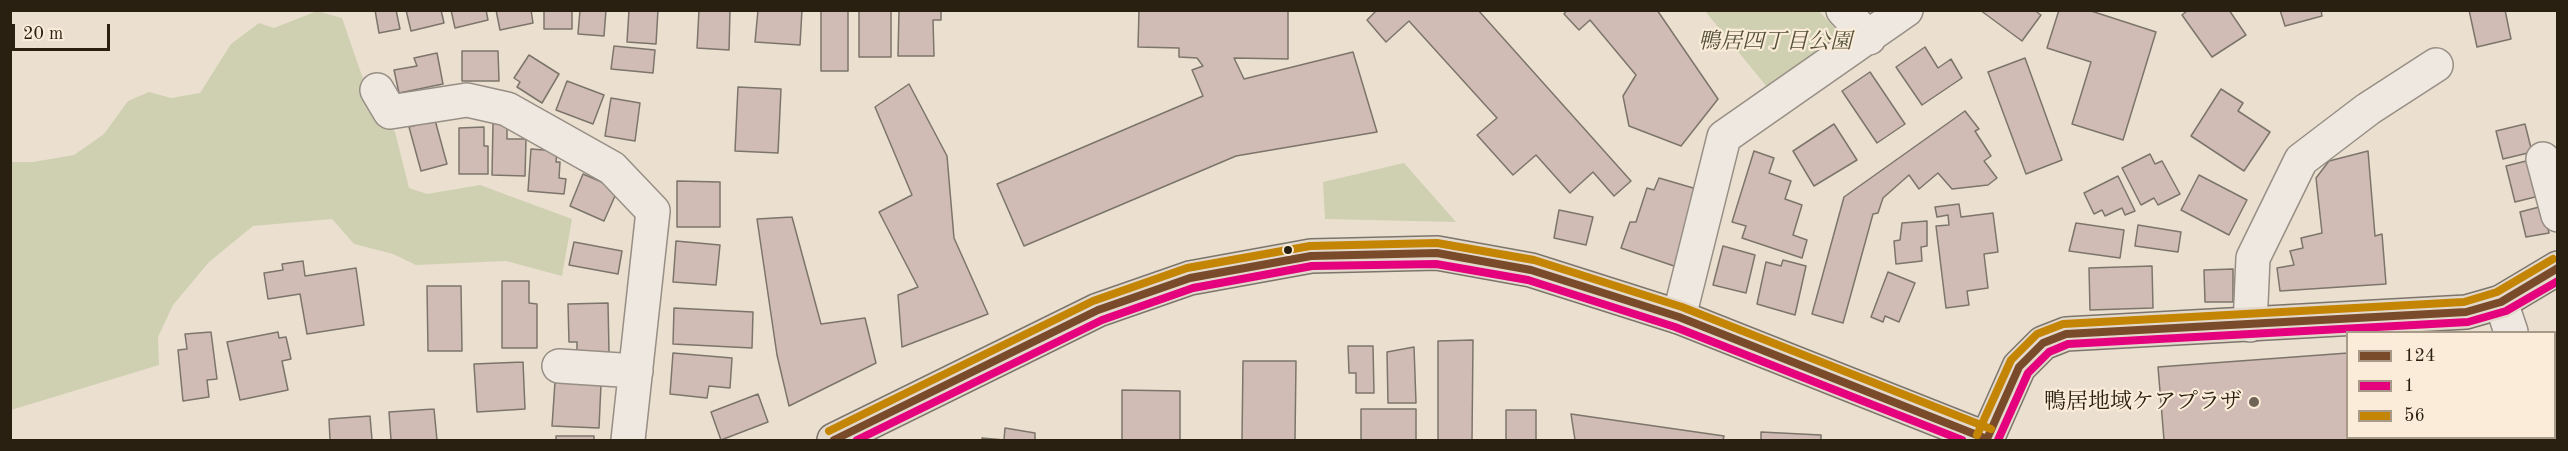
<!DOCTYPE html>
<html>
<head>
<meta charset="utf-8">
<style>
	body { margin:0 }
	#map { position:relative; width:2568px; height:451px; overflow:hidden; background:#ebdfcf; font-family:"Old Standard TT",serif }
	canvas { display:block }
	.frame { position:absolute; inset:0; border:12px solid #2a2011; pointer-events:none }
	.legend { position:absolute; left:2346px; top:331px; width:210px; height:108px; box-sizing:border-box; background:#faecd8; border:2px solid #a79a88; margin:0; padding:8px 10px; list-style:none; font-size:18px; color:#2a2011 }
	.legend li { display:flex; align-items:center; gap:12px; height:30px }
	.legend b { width:30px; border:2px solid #a79a88 }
	.scale { position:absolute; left:12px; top:24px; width:98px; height:27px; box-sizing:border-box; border:3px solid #2a2011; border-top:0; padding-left:8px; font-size:18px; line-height:21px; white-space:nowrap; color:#2a2011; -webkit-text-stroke:4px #faecd8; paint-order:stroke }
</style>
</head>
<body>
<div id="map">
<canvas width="2568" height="451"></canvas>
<div class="frame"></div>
<ul class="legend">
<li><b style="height:8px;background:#7a4b2a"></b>124</li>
<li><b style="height:8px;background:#e5007d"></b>1</li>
<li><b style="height:8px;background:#c48404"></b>56</li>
</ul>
<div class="scale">20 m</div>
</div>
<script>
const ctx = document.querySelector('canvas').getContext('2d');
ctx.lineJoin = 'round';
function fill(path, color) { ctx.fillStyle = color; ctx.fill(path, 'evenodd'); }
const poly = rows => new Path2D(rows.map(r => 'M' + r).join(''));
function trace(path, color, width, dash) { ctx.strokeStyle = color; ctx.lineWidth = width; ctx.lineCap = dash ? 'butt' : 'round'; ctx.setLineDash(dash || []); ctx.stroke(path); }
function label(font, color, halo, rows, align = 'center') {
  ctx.font = font + ' "Old Standard TT","Noto Serif JP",serif'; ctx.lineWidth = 4.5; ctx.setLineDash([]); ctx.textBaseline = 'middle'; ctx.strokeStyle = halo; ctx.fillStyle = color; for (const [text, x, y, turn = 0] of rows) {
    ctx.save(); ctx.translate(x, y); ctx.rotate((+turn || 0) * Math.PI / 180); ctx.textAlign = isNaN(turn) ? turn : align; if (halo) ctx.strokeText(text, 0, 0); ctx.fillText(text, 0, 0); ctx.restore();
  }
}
const green = poly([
	[317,11,342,18,370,99,386,124,395,132,409,188,427,194,480,185,572,219,562,276,506,261,416,265,393,254,354,244,332,219,253,226,209,262,173,305,158,337,159,365,11,410,11,162,33,162,74,155,104,134,128,101,149,92,171,98,200,93,231,44,259,23,274,28],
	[1705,11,1819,11,1841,35,1767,87],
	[1404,163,1456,222,1325,219,1323,182]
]);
const building = poly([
	[375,10,396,10,400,29,379,33,375,10],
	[406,10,441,10,444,23,411,31,406,10],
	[451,10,486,10,488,20,455,28,451,10],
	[496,10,531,10,533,23,500,30,496,10],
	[544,10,572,10,572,29,544,29,544,10],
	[580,10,606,10,604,36,578,34,580,10],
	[629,10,658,10,656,44,627,42,629,10],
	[699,10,730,10,729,50,697,48,699,10],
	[758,10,802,10,800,45,755,42,758,10],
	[821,10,848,10,848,71,821,71,821,10],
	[859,10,891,10,891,57,859,57,859,10],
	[941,10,941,20,933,20,934,56,898,56,899,11,941,10],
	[1139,10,1288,10,1288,59,1234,58,1244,79,1353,52,1377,132,1236,156,1024,246,997,184,1203,96,1192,70,1203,66,1197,58,1179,57,1179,48,1138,47,1139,10],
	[1377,10,1478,10,1631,181,1614,196,1593,172,1570,193,1536,155,1513,175,1477,135,1497,118,1409,21,1386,42,1367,20,1377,10],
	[1567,10,1657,10,1718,99,1681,146,1629,126,1623,96,1636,75,1590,20,1579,30,1564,14,1567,10],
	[1980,10,2034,10,2041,15,2022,41,1980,10],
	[2059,10,2088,10,2156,32,2123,140,2072,124,2091,62,2047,48,2059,10],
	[2188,10,2229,10,2246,35,2212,57,2182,15,2188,10],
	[2280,10,2321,10,2322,16,2285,26,2280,10],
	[2469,10,2505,10,2511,39,2477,47,2469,10],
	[614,46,655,50,653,73,611,69,614,46],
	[1925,47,1938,68,1951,59,1962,78,1922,105,1896,67,1925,47],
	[462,51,498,51,499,81,462,81,462,51],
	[437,53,443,84,399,93,394,70,417,66,414,58,437,53],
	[529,55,559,74,542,103,517,87,520,82,514,78,529,55],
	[2025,58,2062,160,2026,174,1988,72,2025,58],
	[1870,72,1905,124,1877,143,1842,91,1870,72],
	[567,81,604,95,593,124,556,110,567,81],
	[909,84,947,156,954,238,988,314,902,347,898,295,918,287,879,212,912,195,875,107,909,84],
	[738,87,781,89,778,153,735,151,738,87],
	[2221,89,2243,103,2238,111,2270,132,2244,171,2191,136,2221,89],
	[611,98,640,103,635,141,605,136,611,98],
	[1965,111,1979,129,1975,131,1991,156,1984,161,1997,178,1988,185,1952,189,1938,173,1919,189,1909,175,1883,198,1878,213,1873,214,1843,323,1812,314,1844,197,1965,111],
	[435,120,447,164,421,171,409,127,435,120],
	[493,123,507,123,507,139,526,139,525,176,492,175,493,123],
	[1834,124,1857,160,1814,186,1793,151,1834,124],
	[2525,124,2532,152,2503,159,2496,131,2525,124],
	[484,127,484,146,488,146,488,174,459,174,459,128,484,127],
	[531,149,557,151,556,162,560,162,559,178,566,179,564,194,528,191,531,149],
	[1754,151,1774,158,1769,173,1791,181,1785,199,1802,205,1793,235,1807,240,1802,258,1742,238,1746,226,1732,222,1754,151],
	[2368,151,2375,236,2382,234,2386,284,2280,291,2277,268,2294,265,2290,251,2303,248,2301,238,2322,233,2316,178,2329,161,2368,151],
	[2150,154,2155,164,2162,161,2180,194,2158,205,2154,198,2141,205,2122,168,2150,154],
	[2530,160,2539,196,2515,202,2506,166,2530,160],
	[583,174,618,189,604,221,570,206,583,174],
	[2199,175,2247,200,2229,235,2181,210,2199,175],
	[2118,176,2135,211,2125,215,2122,208,2105,216,2102,210,2094,214,2084,193,2118,176],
	[1659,178,1700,190,1677,267,1621,248,1630,222,1636,222,1647,188,1654,190,1659,178],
	[677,181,720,182,720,227,677,227,677,181],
	[1959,204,1961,217,1993,213,1998,252,1984,254,1988,288,1967,291,1969,305,1946,308,1936,226,1949,225,1948,215,1937,217,1935,207,1959,204],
	[2543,206,2549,233,2526,237,2520,212,2543,206],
	[1559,210,1593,217,1586,245,1554,238,1559,210],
	[792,217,821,324,865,318,876,363,789,406,777,355,757,219,792,217],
	[1927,221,1927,246,1921,247,1922,261,1896,264,1894,241,1900,240,1902,223,1927,221],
	[2076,223,2124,230,2120,258,2069,251,2076,223],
	[2138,225,2181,232,2178,252,2135,246,2138,225],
	[676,241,720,245,716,285,673,282,676,241],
	[574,242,622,251,618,274,569,265,574,242],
	[1723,246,1755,255,1746,293,1713,285,1723,246],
	[1783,260,1806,266,1795,315,1757,304,1766,262,1781,266,1783,260],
	[303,261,305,276,356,268,364,325,307,334,300,294,268,299,264,273,283,270,282,264,303,261],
	[2152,266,2153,308,2090,310,2089,268,2152,266],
	[2233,269,2233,302,2205,302,2204,270,2233,269],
	[1888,272,1915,283,1899,322,1885,316,1883,322,1871,317,1888,272],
	[502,281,529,281,529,303,537,304,537,348,502,348,502,281],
	[427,286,461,286,462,351,428,351,427,286],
	[608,303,609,352,577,352,577,342,569,342,568,304,608,303],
	[674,308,753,312,752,348,673,344,674,308],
	[211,332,217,379,207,380,209,397,183,401,178,350,187,349,185,334,211,332],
	[278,332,279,338,286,337,291,359,282,361,288,390,240,400,227,342,278,332],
	[1473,340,1472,440,1438,440,1438,341,1473,340],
	[1348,346,1373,346,1374,393,1356,393,1356,373,1349,373,1348,346],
	[1414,347,1416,403,1388,403,1387,352,1414,347],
	[673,353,732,358,730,388,709,386,707,398,670,394,673,353],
	[2348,353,2348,438,2361,438,2361,440,2164,440,2158,367,2348,353],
	[1243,361,1296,361,1295,440,1242,440,1243,361],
	[523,362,525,409,477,412,474,364,523,362],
	[555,382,601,384,599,428,552,426,555,382],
	[1122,390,1180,391,1180,440,1122,440,1122,390],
	[758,394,768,422,721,440,711,412,758,394],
	[434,409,437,440,391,440,389,412,434,409],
	[1361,409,1416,409,1416,440,1361,440,1361,409],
	[1506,410,1536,410,1536,440,1506,440,1506,410],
	[1571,414,1724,436,1723,440,1575,440,1571,414],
	[370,416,372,440,330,440,329,419,370,416],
	[1005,428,1035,433,1035,440,982,440,982,438,1004,440,1005,428],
	[1761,432,1821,435,1821,440,1761,440,1761,432],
	[556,436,594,436,594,440,556,440,556,436]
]);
const minor = poly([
	[1843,10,1869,38],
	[377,90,390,112,467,100,507,109,612,168,653,211,628,440],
	[2543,159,2558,215],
	[2501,302,2511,332],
	[1679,317,1724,137,1906,10],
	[2250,325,2253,258,2301,160,2368,109,2436,65],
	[559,366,636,371],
	[2503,438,2504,440],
	[2544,438,2545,440]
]);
const major = poly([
	[834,440,1098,310,1190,278,1311,256,1437,253,1531,270,1679,317,1987,439,2019,367,2043,343,2066,334,2466,312,2501,302,2558,268]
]);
const bus1 = poly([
	[1987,439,2019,367,2043,343,2066,334,2466,312,2501,302,2558,268],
	[834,440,1098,310,1190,278,1311,256,1437,253,1531,270,1679,317,1987,439]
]);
const bus2 = poly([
	[857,440,1102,320,1193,288,1312,266,1436,264,1528,280,1675,327,1962,440],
	[1998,440,2028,373,2049,352,2068,344,2468,322,2506,311,2558,281]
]);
const bus3 = poly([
	[829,431,1093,301,1187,268,1310,246,1437,243,1534,260,1682,307,1991,429],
	[1977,435,2011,360,2037,334,2063,324,2464,302,2497,292,2553,259]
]);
const markers = [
	[1288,250,5,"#2a2011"],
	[2254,402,6,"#6e6354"]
];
const parkNames = [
	["鴨居四丁目公園",1775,42]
];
const poiNames = [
	["鴨居地域ケアプラザ",2242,402]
];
fill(green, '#ced0b1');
fill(building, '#d0bcb4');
trace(building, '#7c756b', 1.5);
trace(minor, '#978f85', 36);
trace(major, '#7c756b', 36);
trace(minor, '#eee8e0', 33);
trace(major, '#e2d8cb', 33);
trace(bus1, '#7a4b2a', 8);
trace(bus2, '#e5007d', 8);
trace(bus3, '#c48404', 8);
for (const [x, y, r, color] of markers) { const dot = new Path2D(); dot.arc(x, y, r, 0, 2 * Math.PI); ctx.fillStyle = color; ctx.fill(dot); trace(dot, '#faecd8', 2); }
label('italic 22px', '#54513a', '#faecd8', parkNames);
label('22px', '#2a2011', '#faecd8', poiNames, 'right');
</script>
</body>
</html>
